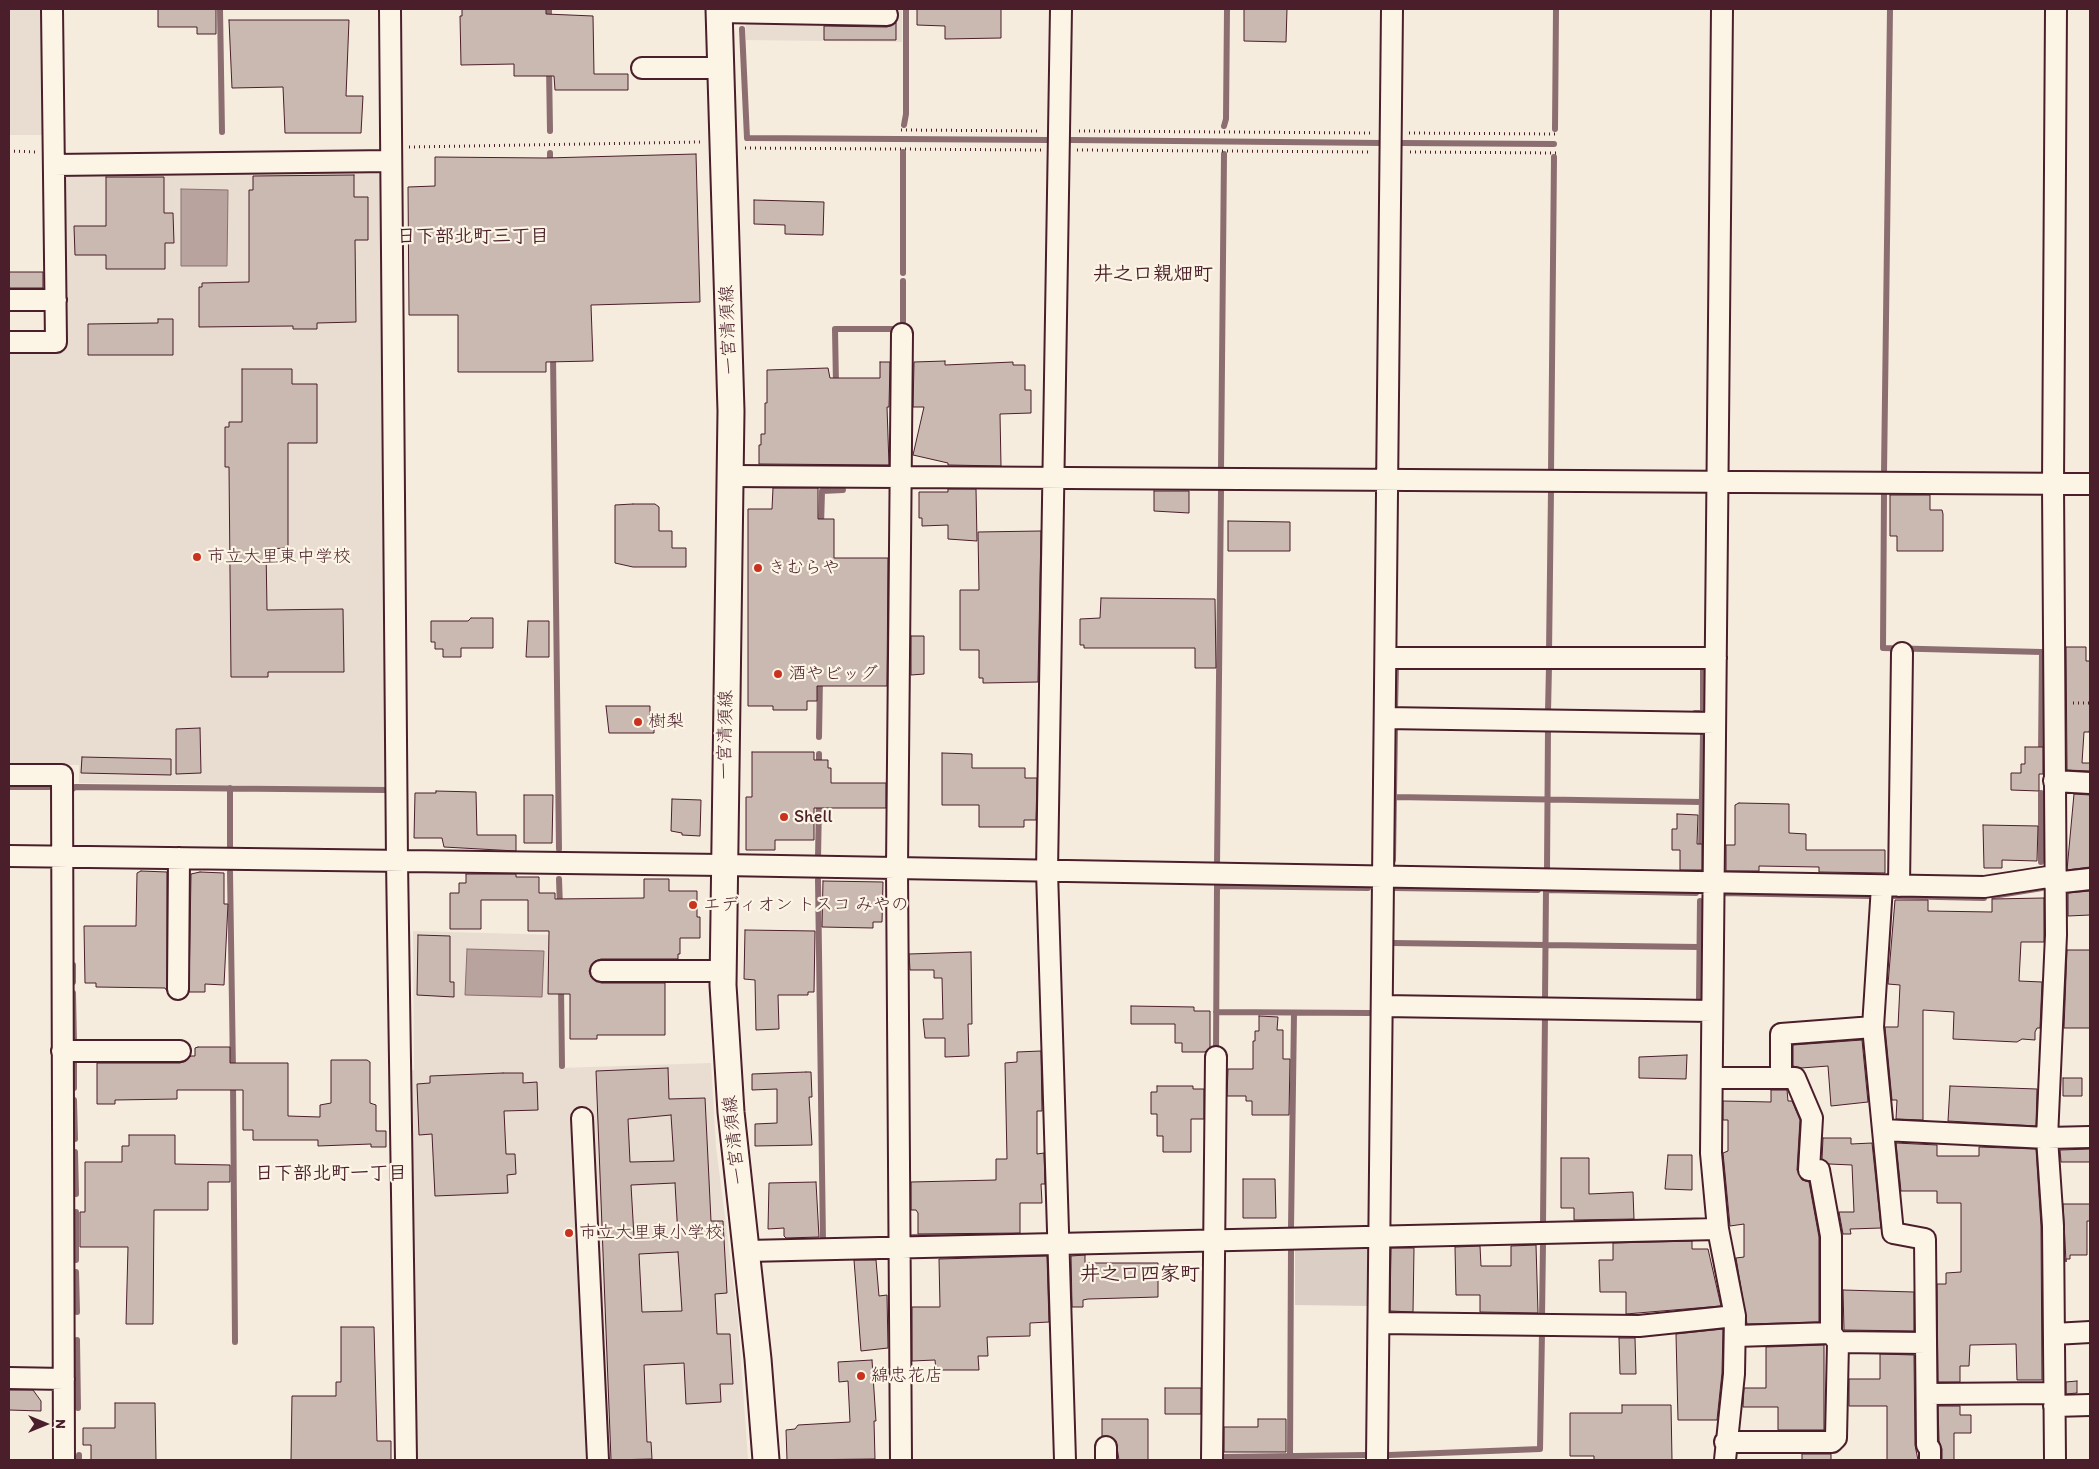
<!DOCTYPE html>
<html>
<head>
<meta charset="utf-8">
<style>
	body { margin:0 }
	#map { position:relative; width:2099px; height:1469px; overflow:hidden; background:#f5ecde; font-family:Itim,sans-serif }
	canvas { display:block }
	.frame { position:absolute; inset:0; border:10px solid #4a1f2b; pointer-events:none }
	.north { position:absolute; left:20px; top:1399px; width:50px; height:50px; -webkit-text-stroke:4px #fcf5e5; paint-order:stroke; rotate:90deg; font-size:14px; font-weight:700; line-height:20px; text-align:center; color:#4a1f2b }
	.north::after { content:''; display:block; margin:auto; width:18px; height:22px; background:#4a1f2b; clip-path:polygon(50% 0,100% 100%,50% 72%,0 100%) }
</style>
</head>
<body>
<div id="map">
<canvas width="2099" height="1469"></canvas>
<div class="frame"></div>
<div class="north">N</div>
</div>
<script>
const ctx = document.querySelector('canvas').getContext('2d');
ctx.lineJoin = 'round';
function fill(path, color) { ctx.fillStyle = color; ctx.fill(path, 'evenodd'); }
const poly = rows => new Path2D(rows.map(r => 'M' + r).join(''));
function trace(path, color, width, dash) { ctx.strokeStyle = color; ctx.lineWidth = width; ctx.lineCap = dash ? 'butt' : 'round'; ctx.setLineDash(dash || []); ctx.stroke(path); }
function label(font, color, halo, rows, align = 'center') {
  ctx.font = font + ' Itim,"Klee One",sans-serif'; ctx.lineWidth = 4.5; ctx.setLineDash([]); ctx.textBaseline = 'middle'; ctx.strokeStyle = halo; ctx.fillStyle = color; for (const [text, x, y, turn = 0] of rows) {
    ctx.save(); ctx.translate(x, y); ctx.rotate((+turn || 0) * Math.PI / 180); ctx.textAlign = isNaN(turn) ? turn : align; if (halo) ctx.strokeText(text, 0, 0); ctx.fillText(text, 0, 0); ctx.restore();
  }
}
const built = poly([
	[9,9,42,9,44,135,9,135],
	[745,9,902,9,902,42,746,40],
	[373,168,381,177,387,787,79,783,79,765,9,764,9,348,65,348,63,177,67,171],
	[413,931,558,935,560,1068,711,1063,716,1147,738,1319,748,1460,414,1460,409,1071,414,1070]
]);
const green = poly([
	[1365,1245,1371,1250,1370,1306,1295,1305,1295,1246]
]);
const water = poly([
	[181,189,228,190,227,266,181,266,181,189],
	[467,949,544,951,542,997,465,995,467,949]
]);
const stream = poly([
	[220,9,222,132],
	[549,9,549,22],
	[742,29,747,138,1048,140],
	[549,67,550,131],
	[904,125,906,114,906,9],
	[1224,126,1226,119,1227,9],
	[1555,129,1556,9],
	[1071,140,1382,143],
	[1402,143,1554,144],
	[550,153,550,165],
	[903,273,903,152],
	[553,355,559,849],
	[836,385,835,329,903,329,903,281],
	[1221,470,1224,154],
	[1551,472,1554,157],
	[1884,474,1890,9],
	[1884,494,1883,648,2042,652,2041,754],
	[821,526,822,491,843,490],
	[1547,653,1549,653,1551,490],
	[1396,666,1395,710,1400,710],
	[1548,712,1549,666],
	[1695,713,1703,713,1703,670],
	[819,737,820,678],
	[819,768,819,754],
	[9,787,49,787],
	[230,788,230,848],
	[71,796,71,790,75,787,387,790],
	[1394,797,1702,802],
	[1701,852,1703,733],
	[818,859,819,801],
	[1393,860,1395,728],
	[2041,862,2041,793],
	[1217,866,1221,490],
	[1547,870,1548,729],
	[230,872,233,1071],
	[559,879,560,907],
	[818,880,823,1242,826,1242],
	[1217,886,1368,888],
	[1393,888,1538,890],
	[1546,890,1696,893],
	[1894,896,1984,898],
	[1993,896,2042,888],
	[1722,898,1722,893,1870,896],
	[1392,943,1699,947],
	[73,965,73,982],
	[561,987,562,1066],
	[73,993,74,1044],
	[1699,999,1700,901],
	[1545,1000,1546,889],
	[1216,1012,1369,1013],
	[1216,1052,1217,885],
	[74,1061,74,1088],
	[233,1083,235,1342],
	[74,1100,75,1139],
	[75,1152,76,1194],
	[76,1212,76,1260],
	[1543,1224,1545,1013],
	[1291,1228,1294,1013],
	[913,1237,996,1235],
	[76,1272,77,1312],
	[1542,1317,1543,1243],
	[77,1340,78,1408],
	[79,1455,79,1460],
	[1389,1455,1540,1449,1542,1332],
	[1222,1457,1367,1455],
	[1290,1457,1291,1248]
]);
const building = poly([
	[158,9,216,9,216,34,197,34,197,27,158,27,158,9],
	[462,9,546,9,546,14,593,16,594,74,628,74,628,90,555,90,554,76,514,76,514,64,461,65,460,16,462,16,462,9],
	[917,9,1001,9,1001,38,945,39,945,26,917,25,917,9],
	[1244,9,1287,9,1286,42,1244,41,1244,9],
	[229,20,349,20,346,96,363,96,361,133,285,133,283,87,232,88,229,20],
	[896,23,896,40,824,40,824,26,887,27,896,23],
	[696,154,700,302,591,305,593,361,546,362,546,372,458,372,458,315,409,315,408,187,435,186,435,157,546,158,696,154],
	[354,175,354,197,368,197,368,240,355,240,356,322,317,323,317,329,293,329,293,326,199,327,199,287,202,287,202,283,249,282,249,190,253,190,253,176,354,175],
	[106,177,164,177,164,213,173,213,174,243,165,243,165,269,106,269,106,255,75,255,74,226,106,226,106,177],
	[754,200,824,202,823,235,785,234,785,225,754,224,754,200],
	[9,272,43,272,43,288,9,288,9,272],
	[158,319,173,319,173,355,88,355,88,324,158,323,158,319],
	[945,361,945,365,1013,362,1013,365,1025,365,1025,390,1031,390,1031,413,1000,414,1001,466,948,465,948,463,913,455,924,407,913,407,914,362,945,361],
	[880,362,890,362,889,407,887,407,889,465,759,464,759,445,761,445,761,434,765,434,765,403,767,403,767,370,828,368,830,378,880,378,880,362],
	[242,369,292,369,292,384,317,384,317,443,288,443,288,548,266,549,267,610,343,609,344,672,268,672,268,677,231,677,229,467,225,467,225,427,229,427,229,422,242,422,242,369],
	[773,488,818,488,818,519,834,519,834,558,888,558,887,686,817,686,817,701,807,701,807,710,773,710,773,706,748,706,748,509,772,509,773,488],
	[948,489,976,489,977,541,948,539,948,525,922,526,922,518,919,518,919,492,948,492,948,489],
	[1154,491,1189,491,1189,513,1154,511,1154,491],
	[1890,495,1930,495,1930,510,1942,510,1943,514,1943,551,1897,551,1897,536,1890,536,1890,495],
	[633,504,655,504,659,507,659,531,672,531,672,548,686,548,686,567,633,567,615,563,615,505,633,504],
	[1228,521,1290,522,1290,551,1228,551,1228,521],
	[1041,531,1038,682,983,683,983,678,979,678,979,650,960,650,960,590,979,590,978,532,1041,531],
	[1101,598,1215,599,1216,668,1195,668,1195,648,1084,648,1084,645,1080,645,1080,619,1100,618,1101,598],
	[471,618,493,618,493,648,461,648,461,657,443,657,443,649,435,649,435,642,431,642,431,621,468,621,471,618],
	[528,621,549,621,549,657,526,657,528,621],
	[911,636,924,636,924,674,911,675,911,636],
	[2066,647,2086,647,2086,661,2090,661,2090,728,2089,732,2084,732,2082,763,2090,763,2090,771,2067,770,2066,647],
	[606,706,650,706,650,715,654,715,654,733,609,733,606,706],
	[200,728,201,773,176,774,176,729,200,728],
	[2025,747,2043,747,2043,774,2039,774,2039,791,2011,790,2011,773,2021,773,2021,764,2025,764,2025,747],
	[752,752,814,752,814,760,828,760,828,768,831,768,831,783,886,783,886,808,814,808,814,840,775,840,775,850,746,850,746,797,752,797,752,752],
	[942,753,972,754,972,768,1025,768,1025,778,1037,778,1036,820,1024,820,1024,827,979,827,979,805,942,805,942,753],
	[82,757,171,759,171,775,81,773,82,757],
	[436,791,476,792,477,835,516,835,516,851,444,847,442,838,414,838,415,793,436,793,436,791],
	[2074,794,2090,795,2090,867,2067,870,2074,794],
	[524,795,553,795,552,843,524,843,524,795],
	[672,799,701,800,700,836,682,835,682,833,671,831,672,799],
	[1739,803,1789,804,1789,833,1806,834,1806,850,1885,850,1885,873,1819,872,1819,867,1759,866,1759,871,1726,871,1726,845,1735,845,1735,805,1739,803],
	[1677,814,1698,815,1697,844,1702,844,1702,870,1680,870,1680,850,1672,850,1672,829,1677,829,1677,814],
	[1983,825,2038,826,2037,861,2002,860,2002,868,1984,868,1983,825],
	[141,871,167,872,167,991,165,988,96,987,96,983,85,983,84,926,136,926,137,873,141,871],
	[200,872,224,873,224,904,228,904,224,985,205,984,205,992,189,992,191,874,200,872],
	[466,874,516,874,516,877,539,877,539,893,555,893,555,899,644,898,644,879,669,879,669,891,697,891,697,917,700,917,700,938,680,938,680,954,678,954,678,959,601,959,595,961,589,971,591,977,601,983,665,983,665,1035,597,1035,597,1039,570,1039,570,994,548,994,549,931,528,931,528,900,481,900,481,929,450,929,450,893,459,893,459,883,466,883,466,874],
	[823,881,883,882,882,922,873,922,873,928,822,927,823,881],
	[2090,891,2090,915,2068,916,2068,893,2090,891],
	[2044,898,2044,942,2021,942,2019,981,2042,982,2040,1028,2037,1028,2035,1032,2035,1040,2022,1039,2017,1042,1953,1039,1954,1012,1923,1010,1923,1120,1896,1119,1897,1100,1892,1100,1885,1027,1898,1027,1900,985,1888,984,1895,900,1928,900,1928,911,1992,912,1992,899,2044,898],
	[745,930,815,931,814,992,808,992,808,995,778,995,779,1029,756,1030,755,980,744,979,745,930],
	[418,935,450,936,450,982,454,982,454,997,417,995,418,935],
	[2067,950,2090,950,2090,1028,2064,1028,2067,950],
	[971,952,972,1024,968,1024,969,1056,945,1057,945,1038,925,1038,923,1019,943,1019,942,978,934,978,934,970,910,970,909,954,971,952],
	[1131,1006,1194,1007,1194,1011,1210,1011,1210,1047,1205,1052,1182,1052,1182,1043,1175,1043,1175,1024,1131,1024,1131,1006],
	[1259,1016,1278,1017,1277,1030,1283,1030,1283,1059,1290,1059,1289,1115,1252,1115,1252,1101,1246,1101,1246,1096,1227,1096,1228,1069,1253,1069,1253,1041,1255,1041,1255,1031,1259,1031,1259,1016],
	[1862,1040,1868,1102,1831,1106,1828,1066,1801,1068,1793,1066,1793,1045,1862,1040],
	[198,1047,230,1047,230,1063,288,1063,288,1116,320,1117,320,1105,331,1103,331,1060,367,1060,370,1062,370,1103,376,1105,376,1131,386,1131,386,1147,371,1147,371,1144,318,1146,318,1140,253,1140,253,1130,243,1130,243,1090,177,1090,177,1099,115,1100,115,1104,97,1104,97,1063,180,1063,186,1061,191,1056,195,1056,195,1048,198,1047],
	[1041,1051,1042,1111,1037,1111,1037,1154,1044,1153,1045,1184,1041,1184,1042,1203,1020,1203,1020,1233,918,1234,918,1213,916,1210,911,1210,911,1182,996,1180,996,1159,1007,1159,1005,1063,1017,1062,1017,1052,1041,1051],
	[1687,1055,1686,1079,1639,1078,1639,1057,1687,1055],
	[668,1068,669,1099,705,1098,711,1221,723,1221,727,1293,715,1294,717,1334,730,1334,733,1384,720,1384,721,1402,686,1404,684,1363,644,1365,647,1442,651,1442,652,1459,611,1460,596,1071,668,1068],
	[671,1115,674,1161,630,1162,628,1119,671,1115],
	[675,1183,678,1237,634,1237,631,1185,675,1183],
	[678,1252,682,1311,642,1312,639,1254,678,1252],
	[806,1072,811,1072,812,1097,809,1097,812,1145,755,1146,755,1124,777,1123,777,1089,752,1090,752,1074,806,1072],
	[503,1073,523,1073,523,1083,537,1082,538,1110,504,1111,506,1154,515,1154,516,1174,507,1175,508,1193,435,1196,432,1134,419,1135,417,1084,430,1083,430,1076,503,1073],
	[2063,1078,2082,1078,2082,1096,2063,1096,2063,1078],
	[1157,1086,1193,1086,1193,1089,1204,1089,1204,1119,1191,1119,1191,1152,1163,1152,1163,1136,1157,1136,1157,1114,1151,1114,1151,1092,1157,1092,1157,1086],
	[1950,1086,2037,1089,2036,1126,1948,1121,1950,1086],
	[1771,1090,1787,1090,1788,1101,1792,1101,1800,1120,1797,1170,1802,1180,1809,1182,1819,1237,1819,1322,1747,1324,1736,1258,1744,1257,1744,1224,1730,1226,1723,1153,1728,1151,1728,1120,1723,1120,1723,1101,1771,1102,1771,1090],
	[129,1135,175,1135,175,1164,230,1165,230,1182,208,1182,208,1210,154,1210,153,1324,126,1324,128,1247,80,1247,80,1212,85,1212,85,1162,122,1162,122,1146,129,1146,129,1135],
	[1823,1138,1851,1138,1851,1144,1872,1143,1881,1228,1850,1229,1851,1234,1843,1234,1839,1212,1854,1212,1852,1165,1829,1164,1822,1159,1823,1138],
	[1896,1143,1937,1145,1937,1156,1979,1156,1979,1147,2036,1149,2041,1226,2042,1380,2017,1380,2016,1344,1970,1345,1969,1366,1960,1366,1960,1382,1938,1382,1937,1284,1946,1284,1946,1273,1961,1272,1961,1203,1937,1203,1937,1191,1901,1191,1896,1143],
	[2090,1149,2090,1162,2061,1162,2060,1150,2090,1149],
	[1668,1155,1692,1155,1692,1190,1665,1189,1668,1155],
	[1561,1158,1589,1158,1589,1194,1633,1192,1634,1219,1574,1220,1574,1208,1561,1208,1561,1158],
	[1243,1179,1275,1179,1276,1218,1243,1218,1243,1179],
	[816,1182,819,1237,786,1238,784,1236,784,1228,768,1229,769,1183,816,1182],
	[2063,1204,2090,1204,2090,1221,2087,1221,2087,1255,2070,1255,2070,1259,2066,1259,2066,1262,2063,1204],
	[1692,1241,1692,1249,1708,1249,1721,1306,1626,1314,1626,1292,1600,1292,1599,1260,1613,1260,1613,1243,1692,1241],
	[1536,1245,1538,1313,1480,1312,1480,1295,1456,1295,1455,1247,1480,1246,1481,1266,1511,1266,1511,1246,1536,1245],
	[1391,1248,1414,1248,1413,1312,1390,1311,1391,1248],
	[1085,1255,1085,1263,1158,1263,1158,1297,1088,1299,1083,1300,1083,1307,1072,1307,1071,1256,1085,1255],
	[1047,1256,1049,1322,1030,1323,1030,1336,987,1337,988,1356,978,1356,979,1370,936,1370,935,1360,912,1361,912,1307,940,1307,939,1259,1047,1256],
	[854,1260,876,1260,879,1296,887,1295,888,1348,861,1351,854,1260],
	[1843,1290,1914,1292,1914,1331,1844,1330,1843,1290],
	[341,1327,374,1327,377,1441,391,1441,391,1460,291,1460,292,1396,336,1396,336,1382,341,1382,341,1327],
	[1723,1329,1722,1373,1717,1420,1678,1420,1676,1334,1723,1329],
	[1619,1338,1635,1338,1636,1374,1620,1374,1619,1338],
	[1824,1345,1824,1430,1778,1430,1778,1407,1743,1407,1744,1388,1766,1388,1766,1347,1824,1345],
	[1880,1354,1914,1355,1915,1445,1918,1460,1887,1460,1887,1406,1849,1406,1849,1379,1880,1379,1880,1354],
	[872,1360,876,1421,874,1421,875,1459,787,1460,786,1430,795,1429,798,1425,850,1422,848,1381,839,1382,838,1362,872,1360],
	[2077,1381,2077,1393,2066,1394,2066,1382,2077,1381],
	[1165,1388,1201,1388,1201,1414,1165,1414,1165,1388],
	[9,1390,33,1390,41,1401,41,1411,9,1410,9,1390],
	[115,1403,155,1403,156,1460,91,1460,91,1445,83,1445,83,1428,115,1428,115,1403],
	[1622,1405,1671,1405,1672,1460,1594,1460,1594,1456,1570,1456,1570,1413,1622,1413,1622,1405],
	[1938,1406,1960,1406,1960,1415,1971,1415,1971,1433,1954,1433,1954,1460,1942,1460,1942,1449,1939,1441,1938,1406],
	[1102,1419,1148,1419,1148,1460,1119,1460,1116,1441,1111,1437,1102,1436,1102,1419],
	[1258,1419,1286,1419,1286,1452,1224,1452,1224,1427,1258,1427,1258,1419],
	[1802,1454,1831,1454,1831,1460,1802,1460,1802,1454]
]);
const path = poly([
	[901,130,1040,131],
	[1079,131,1373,133],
	[1409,133,1556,134],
	[409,147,701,142],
	[745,148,1041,150],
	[1077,150,1371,152],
	[9,151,36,152],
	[1410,152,1556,153],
	[2073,703,2090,703]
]);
const minor = poly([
	[390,9,397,861,406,1460],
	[1061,9,1047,871,1065,1460],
	[1722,9,1711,1153,1718,1229,1735,1316,1734,1374,1725,1460],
	[719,12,887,15],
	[642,68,721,68],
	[54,165,391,161],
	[9,300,56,300],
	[9,342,56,342,52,9],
	[730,476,2090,484],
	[1386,658,1716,658],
	[1385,718,1715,723],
	[9,775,62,775,64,1460],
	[2054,781,2090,783],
	[9,856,723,865,1984,887,2054,876],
	[2054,883,2090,879],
	[1882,886,1873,1027,1893,1233,1925,1239,1927,1445,1930,1449,1930,1460],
	[1899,886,1902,653],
	[601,971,723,971],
	[178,989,179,858],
	[1383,1006,1712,1011],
	[62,1051,180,1051],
	[1712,1078,1795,1078,1812,1118,1809,1170,1819,1170,1831,1236,1831,1333],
	[1781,1078,1781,1034,1873,1027],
	[582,1118,598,1460],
	[1883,1130,2047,1138,2090,1137],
	[747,1251,1718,1229],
	[1379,1323,1639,1326,1735,1316],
	[2054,1334,2090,1332],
	[1736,1336,1831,1333,1838,1342,1926,1343],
	[9,1378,64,1379],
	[1927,1394,2054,1393],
	[2054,1406,2090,1405],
	[1725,1442,1832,1442,1836,1438,1838,1342],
	[1106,1447,1106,1460],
	[901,1460,897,868,902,334],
	[1212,1460,1216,1057],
	[1377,1460,1392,9],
	[2055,1460,2053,1226,2047,1138,2056,935,2053,484,2056,9]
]);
const major = poly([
	[719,9,731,411,723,985,731,1112,758,1359,766,1460]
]);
const markers = [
	[197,557,5,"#c8321e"],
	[758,568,5,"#c8321e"],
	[778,674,5,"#c8321e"],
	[638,722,5,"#c8321e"],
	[784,817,5,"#c8321e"],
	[693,905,5,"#c8321e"],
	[569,1233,5,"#c8321e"],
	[861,1376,5,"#c8321e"]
];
const streetNames = [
	["一宮清須線",729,330,-92],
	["一宮清須線",726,735,-89],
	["一宮清須線",735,1140,-96]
];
const poiNames = [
	["市立大里東中学校",207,557],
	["きむらや",768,568],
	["酒やビッグ",788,674],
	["樹梨",648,722],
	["Shell",794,817],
	["エディオン トスコ みやの",703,905],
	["市立大里東小学校",579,1233],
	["綿忠花店",871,1376]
];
const neighbourhoodNames = [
	["日下部北町三丁目",473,237],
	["日下部北町一丁目",331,1174]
];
const quarterNames = [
	["井之口親畑町",1153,275],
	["井之口四家町",1140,1275]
];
fill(built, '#e8ddd0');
fill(green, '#dbcec4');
fill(water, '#b8a39e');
trace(water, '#8c6e70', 1);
trace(stream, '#8c6e70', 6);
fill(building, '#cab9b1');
trace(building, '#4a1f2b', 1);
trace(minor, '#4a1f2b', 24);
trace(major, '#4a1f2b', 29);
trace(path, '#4a1f2b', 3, [1, 4]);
trace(minor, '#fcf5e5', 20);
trace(major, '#fcf5e5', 25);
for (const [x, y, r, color] of markers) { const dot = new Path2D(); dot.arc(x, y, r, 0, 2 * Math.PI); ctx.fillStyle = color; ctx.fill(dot); trace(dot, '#fcf5e5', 2); }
label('18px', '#4a1f2b', '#fcf5e5', streetNames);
label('18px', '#4a1f2b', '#fcf5e5', poiNames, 'left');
label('bold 19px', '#4a1f2b', '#fcf5e5', neighbourhoodNames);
label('bold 20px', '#4a1f2b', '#fcf5e5', quarterNames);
</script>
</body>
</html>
